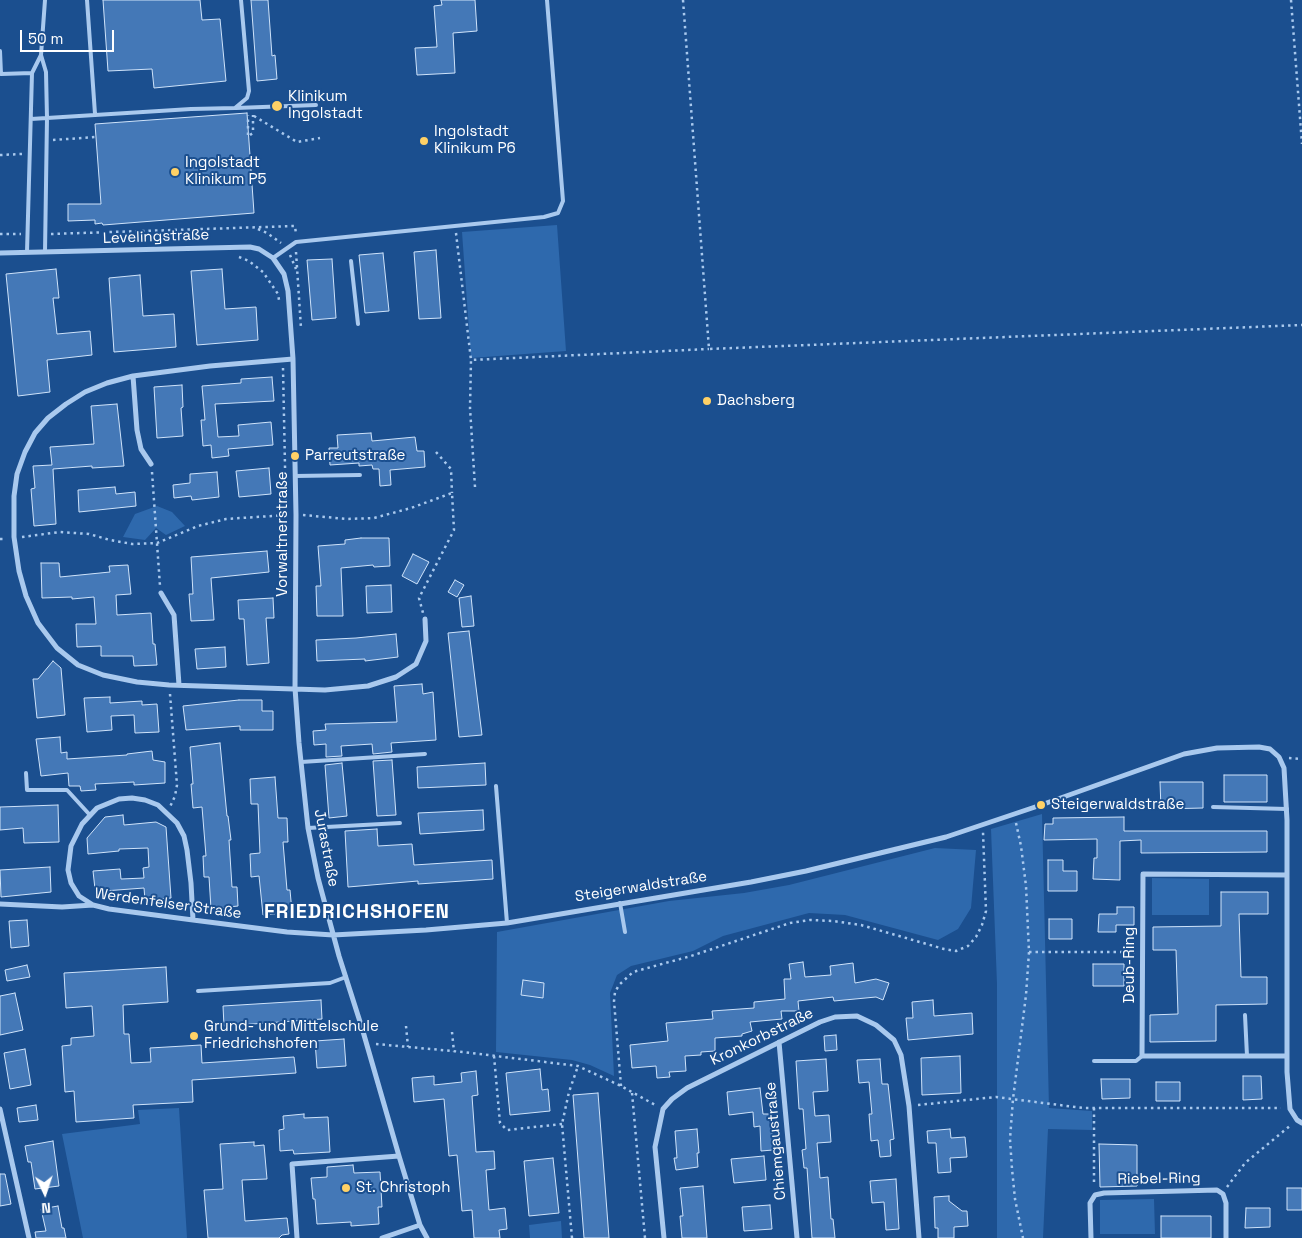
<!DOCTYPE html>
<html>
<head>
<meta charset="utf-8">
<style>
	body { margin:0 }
	#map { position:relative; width:1302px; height:1238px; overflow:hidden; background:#1b4f8f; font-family:"Space Grotesk",sans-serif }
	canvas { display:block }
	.north { position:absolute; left:20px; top:1168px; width:50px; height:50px; -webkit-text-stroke:4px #1b4f8f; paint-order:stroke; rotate:176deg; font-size:14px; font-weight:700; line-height:20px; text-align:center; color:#fff }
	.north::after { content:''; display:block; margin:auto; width:18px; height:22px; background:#fff; clip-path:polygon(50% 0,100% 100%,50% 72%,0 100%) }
	.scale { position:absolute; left:20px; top:30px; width:94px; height:22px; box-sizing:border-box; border:2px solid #fff; border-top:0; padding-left:6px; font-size:15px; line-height:18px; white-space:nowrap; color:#fff; -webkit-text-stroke:4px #1b4f8f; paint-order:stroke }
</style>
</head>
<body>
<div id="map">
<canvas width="1302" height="1238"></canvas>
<div class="north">N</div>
<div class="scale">50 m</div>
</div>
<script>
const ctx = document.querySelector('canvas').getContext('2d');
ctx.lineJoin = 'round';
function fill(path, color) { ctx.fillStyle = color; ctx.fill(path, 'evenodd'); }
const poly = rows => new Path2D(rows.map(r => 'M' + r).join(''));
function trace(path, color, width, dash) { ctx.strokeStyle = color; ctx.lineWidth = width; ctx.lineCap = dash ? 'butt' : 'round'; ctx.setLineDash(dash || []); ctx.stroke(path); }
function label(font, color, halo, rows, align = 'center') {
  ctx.font = font + ' "Space Grotesk",sans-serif'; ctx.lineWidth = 4; ctx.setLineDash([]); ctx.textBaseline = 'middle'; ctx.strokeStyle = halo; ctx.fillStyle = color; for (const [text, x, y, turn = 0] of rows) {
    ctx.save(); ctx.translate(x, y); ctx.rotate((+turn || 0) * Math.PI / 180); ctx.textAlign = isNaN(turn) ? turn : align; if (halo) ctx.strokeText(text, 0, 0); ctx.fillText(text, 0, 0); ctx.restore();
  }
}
const green = poly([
	[557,225,566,351,471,358,462,232],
	[157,506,172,512,185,526,166,535,156,528,145,540,123,537,135,514],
	[1042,814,1049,1108,1092,1111,1092,1130,1048,1129,1043,1238,997,1238,997,984,991,829],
	[935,848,976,850,971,908,958,929,938,940,845,915,809,913,723,936,693,951,631,966,617,975,610,993,614,1076,590,1065,572,1060,496,1052,497,932,669,901,744,893,789,885],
	[1152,878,1209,879,1209,915,1152,915],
	[179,1108,187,1238,83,1238,62,1134,140,1124,138,1110],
	[1154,1199,1155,1234,1100,1234,1100,1200],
	[561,1221,562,1238,530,1238,529,1225]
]);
const building = poly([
	[103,0,200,0,202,20,220,19,226,81,154,88,152,69,108,71,103,0],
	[251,0,268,0,272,56,275,55,277,79,257,81,251,0],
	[441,0,475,0,477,31,453,33,455,73,417,75,415,48,437,47,434,6,442,5,441,0],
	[247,113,254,213,103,225,102,223,95,224,95,220,68,221,68,204,101,204,95,124,247,113],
	[436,250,441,318,419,319,414,252,436,250],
	[383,253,389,311,365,313,359,255,383,253],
	[332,259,336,318,312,320,307,260,332,259],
	[56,269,59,298,53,298,57,334,90,331,92,355,47,360,50,392,18,396,6,274,56,269],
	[222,269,225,309,256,307,258,340,197,345,191,271,222,269],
	[140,275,143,316,174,314,176,347,114,352,109,278,140,275],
	[272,377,274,401,215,404,218,437,239,436,238,425,271,422,273,445,228,449,229,456,212,458,211,445,203,446,201,420,205,420,202,386,241,383,241,379,272,377],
	[182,385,183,407,181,408,183,436,157,438,154,387,182,385],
	[117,404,124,466,92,468,92,466,53,469,56,524,34,526,31,489,35,488,33,466,52,465,50,447,94,444,91,406,117,404],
	[371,433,372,441,415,437,417,451,424,451,425,467,390,470,391,485,380,486,379,469,373,469,372,465,359,466,359,463,330,465,329,448,338,448,337,435,371,433],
	[269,468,271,494,239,497,236,471,269,468],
	[217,472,219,497,192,500,191,496,174,498,173,485,190,483,190,474,217,472],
	[115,487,116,494,135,492,136,506,79,512,78,490,115,487],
	[361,538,389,538,390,566,374,567,373,565,341,568,343,616,317,616,316,586,321,586,318,546,345,544,345,540,361,538],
	[267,551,269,572,211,578,214,620,191,621,189,594,193,594,191,557,267,551],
	[413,554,429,562,417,584,402,576,413,554],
	[41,563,59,563,60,577,110,572,109,566,128,565,131,594,116,595,117,615,151,613,153,644,155,644,157,665,134,666,133,656,101,656,101,646,77,647,76,624,96,624,94,597,72,599,72,597,42,598,41,563],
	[455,580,464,585,457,597,448,592,455,580],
	[391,585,392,612,367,613,366,586,391,585],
	[471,596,474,626,462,627,459,598,471,596],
	[273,598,274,618,266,618,269,663,247,665,244,619,239,619,238,600,273,598],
	[469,631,482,735,459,737,448,633,469,631],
	[396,634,398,657,365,661,365,659,317,661,316,640,356,638,396,634],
	[225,647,226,667,197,669,195,649,225,647],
	[53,661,61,668,65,715,37,718,33,679,38,679,53,661],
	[422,684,423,694,433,692,436,740,391,743,392,752,373,754,372,744,341,746,342,756,326,757,326,744,314,745,313,731,326,730,325,724,397,722,394,686,422,684],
	[110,697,110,703,142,701,142,705,157,704,159,732,135,733,134,715,111,716,112,730,87,732,84,698,110,697],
	[239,700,262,700,262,711,273,711,273,730,240,730,240,726,186,730,183,706,239,700],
	[60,737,61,753,67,752,67,759,127,755,127,754,152,751,153,760,165,762,165,783,134,785,134,782,95,784,96,790,81,791,80,786,69,786,68,773,41,776,36,739,60,737],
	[220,743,227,816,228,816,231,840,229,840,232,887,237,887,238,906,211,909,209,877,204,877,203,856,206,856,202,807,193,808,191,784,193,784,190,747,220,743],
	[392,760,396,815,377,816,373,761,392,760],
	[342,763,347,816,329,818,325,765,342,763],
	[485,763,486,785,418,788,417,767,485,763],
	[1224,775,1267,775,1267,802,1224,802,1224,775],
	[275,777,278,818,287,818,288,842,283,842,287,890,290,890,292,912,263,915,259,876,251,877,250,854,260,853,258,804,251,804,250,779,275,777],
	[1160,782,1203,782,1203,808,1161,809,1160,782],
	[58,805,59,842,24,843,23,828,0,830,0,807,58,805],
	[483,810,484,830,420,834,418,813,483,810],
	[123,815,124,825,156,822,166,827,171,898,145,900,144,888,104,891,104,888,95,889,93,871,120,869,121,879,144,878,143,868,149,867,148,848,119,849,119,851,88,854,87,838,105,817,123,815],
	[1124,817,1124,831,1267,831,1267,852,1141,853,1141,840,1120,841,1120,880,1093,879,1094,858,1097,858,1097,839,1044,840,1045,824,1053,824,1053,818,1124,817],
	[377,829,378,846,412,844,414,865,492,860,493,879,418,884,418,881,348,887,345,831,377,829],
	[1048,860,1063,860,1063,871,1077,871,1077,891,1048,891,1048,860],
	[50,867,51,892,1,897,0,870,50,867],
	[1221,892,1268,892,1268,914,1239,914,1241,977,1267,977,1267,1004,1216,1005,1216,1041,1150,1042,1150,1015,1178,1014,1176,950,1153,950,1153,927,1221,926,1221,892],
	[1117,907,1134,907,1134,925,1116,925,1116,932,1098,932,1099,914,1117,914,1117,907],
	[1049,919,1072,919,1072,939,1049,939,1049,919],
	[27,920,29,946,11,948,9,921,27,920],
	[803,962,805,977,831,975,830,966,853,963,855,983,876,979,889,983,883,1000,876,997,834,1001,833,997,798,1001,799,1011,781,1011,782,1019,750,1022,752,1031,742,1034,742,1036,715,1038,715,1051,701,1052,701,1055,685,1056,686,1071,669,1072,670,1077,657,1078,656,1066,632,1068,630,1045,668,1041,666,1023,713,1019,712,1011,754,1008,754,1002,785,999,784,979,791,979,789,964,803,962],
	[1093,964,1124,964,1124,986,1093,986,1093,964],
	[27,965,30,977,7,981,5,970,27,965],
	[166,967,168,1002,123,1005,124,1034,129,1034,131,1063,151,1062,150,1048,201,1045,202,1063,294,1057,296,1073,192,1080,193,1102,133,1105,134,1118,76,1122,74,1091,65,1092,62,1046,71,1045,71,1038,94,1036,92,1006,66,1008,64,973,166,967],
	[523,980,544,983,543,998,521,995,523,980],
	[15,993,23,1030,0,1035,0,996,15,993],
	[321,1000,322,1019,224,1026,223,1006,321,1000],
	[933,1000,934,1016,972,1013,973,1034,908,1040,906,1018,913,1018,912,1002,933,1000],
	[836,1035,837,1050,825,1051,824,1036,836,1035],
	[344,1039,346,1066,317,1068,315,1041,344,1039],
	[25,1049,31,1085,10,1089,4,1053,25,1049],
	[960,1056,961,1093,922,1095,921,1058,960,1056],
	[826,1059,828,1091,813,1092,815,1116,829,1115,831,1142,817,1143,820,1178,828,1177,831,1219,833,1219,835,1238,812,1238,807,1168,804,1168,802,1150,806,1149,803,1109,799,1109,796,1061,826,1059],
	[880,1059,882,1084,888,1084,894,1139,890,1140,891,1156,880,1157,878,1140,871,1141,869,1114,872,1114,869,1082,859,1083,857,1060,880,1059],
	[540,1069,542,1090,548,1089,550,1111,510,1115,506,1073,540,1069],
	[476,1071,478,1095,472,1096,476,1152,494,1151,495,1169,486,1170,489,1210,505,1208,507,1229,499,1230,500,1238,474,1238,472,1210,462,1211,457,1155,449,1156,444,1099,414,1102,412,1078,434,1076,434,1085,462,1082,461,1073,476,1071],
	[1243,1076,1261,1076,1262,1099,1243,1100,1243,1076],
	[1101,1079,1130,1079,1130,1098,1102,1099,1101,1079],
	[1156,1082,1180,1082,1180,1101,1156,1101,1156,1082],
	[760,1088,763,1114,771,1114,773,1150,761,1151,760,1126,754,1127,753,1112,729,1115,727,1092,760,1088],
	[598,1093,609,1238,584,1238,573,1095,598,1093],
	[36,1105,38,1120,19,1122,17,1108,36,1105],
	[304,1114,304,1118,328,1117,330,1152,294,1154,293,1150,280,1151,279,1130,284,1129,283,1116,304,1114],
	[697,1129,699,1153,697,1153,698,1167,676,1170,674,1158,677,1158,675,1131,697,1129],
	[950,1129,951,1138,965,1137,967,1157,950,1158,951,1172,938,1173,936,1143,928,1143,927,1131,950,1129],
	[53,1141,59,1186,35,1189,31,1162,28,1162,25,1146,53,1141],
	[254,1142,254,1146,264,1145,267,1179,242,1180,245,1221,287,1218,289,1234,282,1235,279,1238,208,1238,204,1190,223,1189,220,1144,254,1142],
	[1099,1144,1137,1145,1137,1186,1100,1187,1099,1144],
	[764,1156,766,1180,734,1183,731,1159,764,1156],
	[553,1158,559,1213,529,1216,524,1161,553,1158],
	[353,1165,354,1173,380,1172,382,1207,378,1207,379,1224,351,1226,351,1222,317,1224,315,1199,313,1199,311,1178,327,1177,327,1167,353,1165],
	[0,1174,5,1174,11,1204,0,1206,0,1174],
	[896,1179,899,1229,886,1230,884,1202,872,1203,870,1181,896,1179],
	[703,1186,707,1238,682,1238,680,1216,683,1216,680,1188,703,1186],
	[1287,1188,1302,1188,1302,1210,1287,1210,1287,1188],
	[949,1196,949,1201,962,1211,967,1211,968,1226,954,1227,954,1238,938,1238,938,1228,935,1228,934,1197,949,1196],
	[770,1205,772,1229,744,1231,742,1207,770,1205],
	[58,1206,62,1228,64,1228,66,1238,36,1238,35,1232,46,1231,41,1209,58,1206],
	[1246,1208,1270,1208,1270,1227,1245,1228,1246,1208],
	[1161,1216,1211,1216,1211,1238,1161,1238,1161,1216]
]);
const path = poly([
	[683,0,709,349,1302,325],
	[1291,0,1302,144],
	[254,116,297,142,320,138],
	[248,135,248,115],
	[250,135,253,133,253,115],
	[53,140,96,137],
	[0,155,22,154],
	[258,229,267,233,281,243],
	[456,233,471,360],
	[0,234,21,234],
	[51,234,295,226,296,234],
	[296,252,301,328],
	[290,255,296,269],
	[239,257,249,261,263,272,278,294,279,300],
	[283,368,286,515],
	[436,452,451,469,452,493],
	[152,472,160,586],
	[475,487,470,408,471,360,709,349],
	[303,515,347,519,374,518,411,508,452,493,454,530,419,598,423,613],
	[22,537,60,532,89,534,110,540,132,544,157,543,198,526,226,519,288,515],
	[0,539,6,539],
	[170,694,177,785,175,796,170,807],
	[1289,758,1302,759],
	[1016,823,1021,846,1026,886,1029,952,1026,995,1013,1099,1010,1139,1012,1169,1015,1199,1023,1238],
	[1029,952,1135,952],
	[406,1026,408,1047],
	[452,1032,454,1052],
	[376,1044,463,1052,578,1066,621,1086,657,1106],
	[494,1056,500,1123,507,1130,562,1124],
	[621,1086,614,1001,615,992,619,985,633,972,691,956,790,923,810,920,833,921,861,925,944,949,956,951,968,946,976,937,982,925,986,911,983,832],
	[632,1093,645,1238],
	[918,1105,996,1097,1083,1108,1281,1108],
	[1094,1108,1094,1186],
	[1227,1187,1245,1163,1291,1125],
	[572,1238,562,1124,569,1092,578,1066]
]);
const lane = poly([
	[87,0,95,114],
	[0,51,1,74,32,73],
	[41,55,45,0],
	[236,108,316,105],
	[31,119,191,109,235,108,247,98,249,91,241,0],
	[27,252,32,73,41,55,46,72,47,118,45,252],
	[273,258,296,242,544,217,558,213,563,201,547,0],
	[351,261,358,324],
	[295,476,360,475],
	[301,762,425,754],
	[26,773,27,790,67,790,89,814],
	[496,786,507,923],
	[1213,807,1287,809],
	[308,828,400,823],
	[620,903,625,932],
	[198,991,330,983,346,977],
	[1245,1015,1247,1056],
	[1094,1061,1136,1061,1142,1056]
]);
const street = poly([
	[0,253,250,247,259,249,273,258,284,274,288,291,293,359,296,515,295,688,299,743,308,828,318,878,339,956,362,1028,399,1156,420,1225,427,1238],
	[293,359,210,366,133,376,107,383,85,392,66,404,48,418,35,433,25,452,17,474,14,496,14,537,19,571,26,596,38,623,57,648,78,665,103,675,137,682,169,685,325,690,368,686,396,677,416,664,426,641,425,619],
	[133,376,137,430,141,449,151,464],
	[161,593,174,615,179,685],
	[0,904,62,907,93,905,109,909,193,920,287,932,333,935,426,930,507,923,751,882,806,871,946,837,1041,805,1184,754,1217,748,1259,747,1270,749,1279,757,1284,768,1287,820,1287,1072,1290,1109,1297,1120,1302,1123],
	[93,905,79,896,71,883,68,870,71,846,82,824,97,808,119,799,132,798,145,800,158,805,177,823,184,836,187,850,191,883,193,920],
	[779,1042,797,1238],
	[1287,1056,1142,1056,1143,874,1287,875],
	[0,1109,29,1238],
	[297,1238,292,1164,399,1156],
	[382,1238,420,1225],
	[664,1238,655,1147,663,1109,672,1099,687,1088,820,1022,835,1017,857,1016,876,1025,894,1040,901,1055,909,1106,919,1238],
	[1091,1238,1090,1203,1095,1195,1104,1193,1217,1190,1223,1194,1226,1203,1226,1238]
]);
const markers = [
	[277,106,6,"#ffd166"],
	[424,141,5,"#ffd166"],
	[175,172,5,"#ffd166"],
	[707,401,5,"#ffd166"],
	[295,456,5,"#ffd166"],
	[1041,805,5,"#ffd166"],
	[194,1036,5,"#ffd166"],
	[346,1188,5,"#ffd166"]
];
const poiNames = [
	["Klinikum",288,97],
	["Ingolstadt",288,114],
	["Ingolstadt",434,132],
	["Klinikum P6",434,149],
	["Ingolstadt",185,163],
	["Klinikum P5",185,180],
	["Dachsberg",717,401],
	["Parreutstraße",305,456],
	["Steigerwaldstraße",1051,805],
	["Grund- und Mittelschule",204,1027],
	["Friedrichshofen",204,1044],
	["St. Christoph",356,1188]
];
const streetNames = [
	["Levelingstraße",156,237,-2],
	["Vorwaltnerstraße",283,534,-90],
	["Jurastraße",326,848,79],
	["Steigerwaldstraße",641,887,-9],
	["Werdenfelser Straße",168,904,8],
	["Deub-Ring",1130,965,-90],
	["Kronkorbstraße",762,1037,-26],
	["Chiemgaustraße",776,1141,-95],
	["Riebel-Ring",1159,1179,-1]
];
const districtNames = [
	["FRIEDRICHSHOFEN",357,913]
];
fill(green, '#2e69ad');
fill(building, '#4478b7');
trace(building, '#cfe3fa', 1);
trace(path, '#a9c9ee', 2.5, [2.5, 4]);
trace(lane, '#a9c9ee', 4);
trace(street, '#a9c9ee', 5);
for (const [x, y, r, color] of markers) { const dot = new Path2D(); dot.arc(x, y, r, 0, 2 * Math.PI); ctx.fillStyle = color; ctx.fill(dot); trace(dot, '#1b4f8f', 2); }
label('15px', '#fff', '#1b4f8f', poiNames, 'left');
label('15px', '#fff', '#1b4f8f', streetNames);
ctx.letterSpacing = '1px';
label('bold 20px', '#fff', '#1b4f8f', districtNames);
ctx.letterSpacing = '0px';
</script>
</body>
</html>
